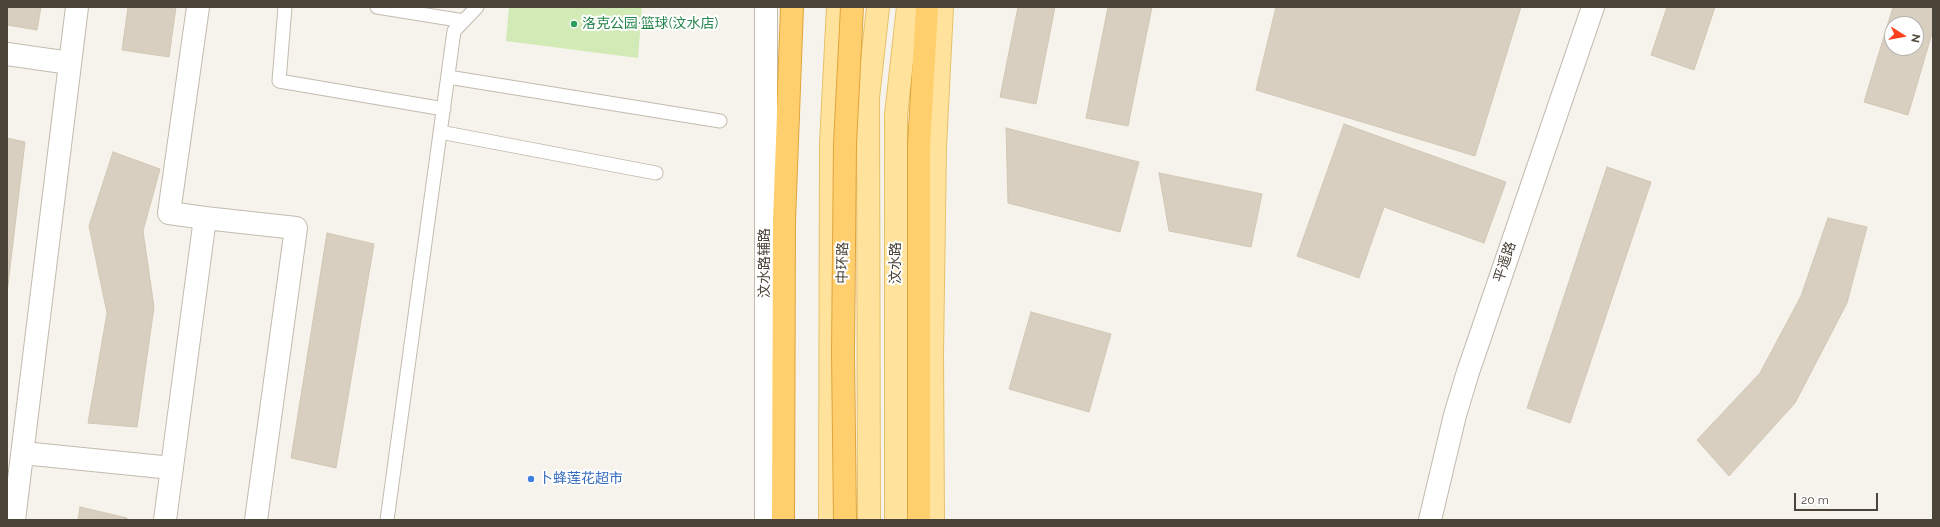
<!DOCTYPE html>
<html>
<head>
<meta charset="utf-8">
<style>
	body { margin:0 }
	#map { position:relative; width:1940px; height:527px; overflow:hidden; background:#f6f3ec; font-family:Raleway,sans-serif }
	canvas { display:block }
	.frame { position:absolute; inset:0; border:8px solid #4b4439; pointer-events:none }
	.north { position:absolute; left:1884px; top:16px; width:40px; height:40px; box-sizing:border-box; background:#fff; border:1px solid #b7b4b0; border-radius:50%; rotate:101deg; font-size:11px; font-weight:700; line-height:16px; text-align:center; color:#4b4439 }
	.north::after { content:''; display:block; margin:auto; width:14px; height:18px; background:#fc3f1d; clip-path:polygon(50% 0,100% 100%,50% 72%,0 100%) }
	.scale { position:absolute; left:1794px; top:493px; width:84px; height:18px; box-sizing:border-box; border:2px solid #4b4439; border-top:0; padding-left:5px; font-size:12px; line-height:14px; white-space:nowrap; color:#4b4439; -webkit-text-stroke:3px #fff; paint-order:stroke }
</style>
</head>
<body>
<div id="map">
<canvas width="1940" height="527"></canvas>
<div class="frame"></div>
<div class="north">N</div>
<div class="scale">20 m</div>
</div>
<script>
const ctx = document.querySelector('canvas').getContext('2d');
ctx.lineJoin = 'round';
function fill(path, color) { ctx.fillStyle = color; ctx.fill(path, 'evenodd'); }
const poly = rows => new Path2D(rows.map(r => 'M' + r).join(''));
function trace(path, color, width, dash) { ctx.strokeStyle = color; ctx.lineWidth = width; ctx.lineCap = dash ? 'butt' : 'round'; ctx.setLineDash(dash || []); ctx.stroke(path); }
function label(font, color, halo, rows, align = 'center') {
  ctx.font = font + ' Raleway,"Noto Sans SC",sans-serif'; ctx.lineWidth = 4; ctx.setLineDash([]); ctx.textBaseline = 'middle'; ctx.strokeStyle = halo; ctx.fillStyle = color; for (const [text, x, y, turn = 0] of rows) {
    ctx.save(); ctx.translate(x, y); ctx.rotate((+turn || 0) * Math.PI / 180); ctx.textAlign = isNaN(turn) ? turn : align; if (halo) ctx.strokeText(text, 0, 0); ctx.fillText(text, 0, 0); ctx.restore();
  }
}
const green = poly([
	[509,7,642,7,638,58,506,41]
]);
const building = poly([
	[7,7,41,7,37,30,7,25,7,7],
	[128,7,176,7,169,57,122,50,128,7],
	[1018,7,1055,7,1036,104,1000,97,1018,7],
	[1108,7,1152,7,1128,126,1086,118,1108,7],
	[1276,7,1521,7,1475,156,1256,90,1276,7],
	[1667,7,1715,7,1694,70,1651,55,1667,7],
	[1893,7,1933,7,1933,30,1908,115,1864,102,1893,7],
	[1892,24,1916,24,1916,48,1892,48,1892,24],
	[1344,124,1506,182,1484,243,1384,207,1359,278,1297,256,1344,124],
	[1006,128,1139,162,1120,232,1008,203,1006,128],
	[7,138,25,142,7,293,7,138],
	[113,152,160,169,143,231,154,307,137,427,88,423,107,313,89,226,113,152],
	[1607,167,1651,182,1570,423,1527,408,1607,167],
	[1159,173,1262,194,1251,247,1169,231,1159,173],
	[1828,218,1867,227,1847,303,1795,403,1729,476,1697,440,1760,373,1801,296,1828,218],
	[327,233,374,244,336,468,291,458,327,233],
	[1031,312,1111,334,1089,412,1009,389,1031,312],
	[80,507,127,518,127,520,78,520,80,507]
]);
const lane = poly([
	[285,7,279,81,444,109],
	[377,7,464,21],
	[448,77,720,121],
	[440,132,656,173],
	[387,520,454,31,477,7]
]);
const street = poly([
	[766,7,766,520],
	[7,54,70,63],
	[205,218,296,228,256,520],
	[23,453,172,468],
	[14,520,77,7],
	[165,520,205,218,169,213,198,7],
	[1430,520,1455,415,1468,372,1593,7]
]);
const primary = poly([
	[830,520,831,143,838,7],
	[869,520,868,98,878,7],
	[896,520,896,115,908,7],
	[933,520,932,354,935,147,942,7]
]);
const highway = poly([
	[783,520,784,221,792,7],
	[919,520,919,146,927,7]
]);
const highwayBridge = poly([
	[845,520,843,353,845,144,852,7]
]);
const markers = [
	[574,24,4,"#2e9e5b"],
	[531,479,4,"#3f7fe0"]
];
const leisureNames = [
	["洛克公园·篮球(汶水店)",582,24]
];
const streetNames = [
	["平遥路",1505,262,-72],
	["汶水路辅路",765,263,-90],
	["中环路",843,263,-89],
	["汶水路",896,263,-90]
];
const shopNames = [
	["卜蜂莲花超市",539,479]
];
fill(green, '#d2eab5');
fill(building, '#d8cfc1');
trace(building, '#d3c7b4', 1);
trace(lane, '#c2bbae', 15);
trace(street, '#c2bbae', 24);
trace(primary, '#e6c16a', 24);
trace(highway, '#e0a43c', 24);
trace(lane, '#fff', 13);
trace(street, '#fff', 22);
trace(primary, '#ffe39c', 22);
trace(highway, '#ffcf6e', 22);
trace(highwayBridge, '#e0a43c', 24, []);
trace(highwayBridge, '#ffcf6e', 22);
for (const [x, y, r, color] of markers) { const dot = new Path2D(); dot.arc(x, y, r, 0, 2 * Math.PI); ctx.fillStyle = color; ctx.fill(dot); trace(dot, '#fff', 1.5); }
label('14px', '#27864d', '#fff', leisureNames, 'left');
label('14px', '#4b4439', '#fff', streetNames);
label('14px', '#366cbe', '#fff', shopNames, 'left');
</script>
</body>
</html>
